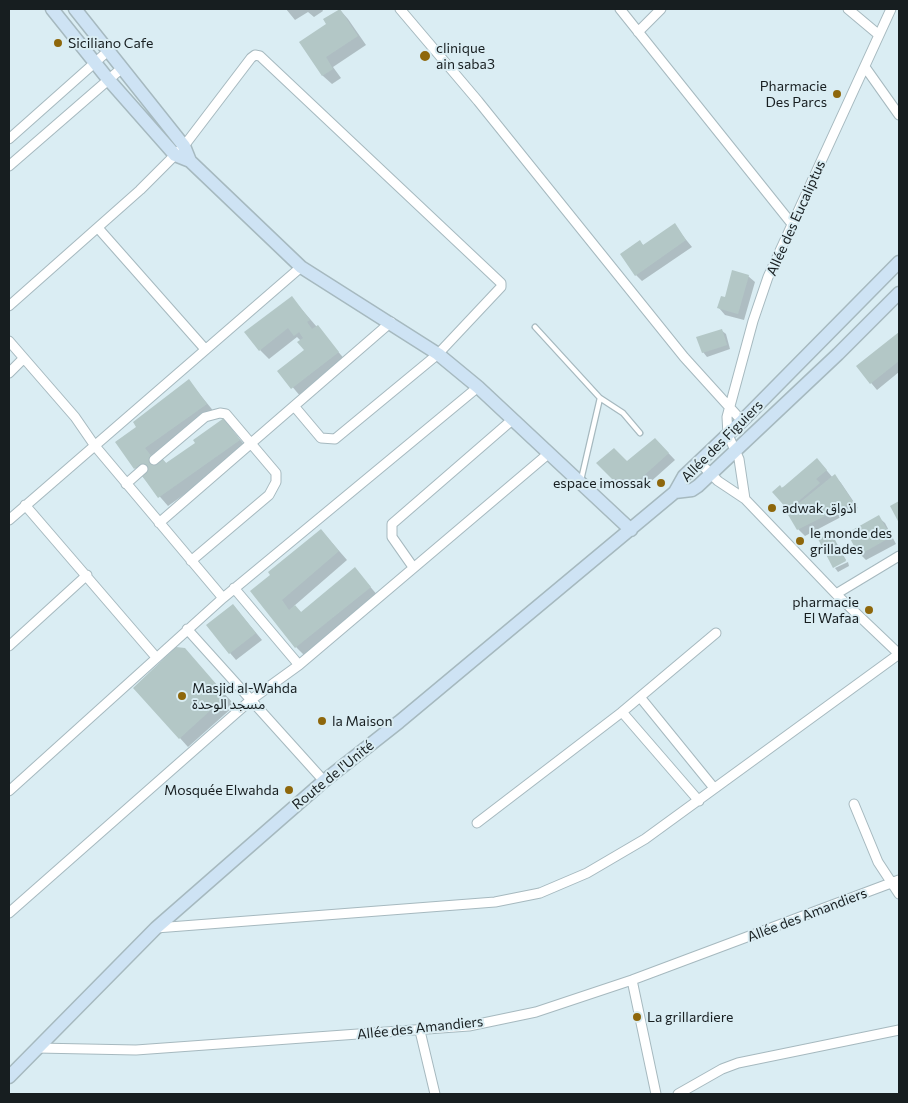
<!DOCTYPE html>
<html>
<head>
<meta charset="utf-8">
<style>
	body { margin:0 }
	#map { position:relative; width:908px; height:1103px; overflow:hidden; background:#daedf3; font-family:Commissioner,sans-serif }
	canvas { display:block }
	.frame { position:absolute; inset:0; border:10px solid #171e20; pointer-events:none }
</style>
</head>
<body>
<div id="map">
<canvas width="908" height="1103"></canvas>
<div class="frame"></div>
</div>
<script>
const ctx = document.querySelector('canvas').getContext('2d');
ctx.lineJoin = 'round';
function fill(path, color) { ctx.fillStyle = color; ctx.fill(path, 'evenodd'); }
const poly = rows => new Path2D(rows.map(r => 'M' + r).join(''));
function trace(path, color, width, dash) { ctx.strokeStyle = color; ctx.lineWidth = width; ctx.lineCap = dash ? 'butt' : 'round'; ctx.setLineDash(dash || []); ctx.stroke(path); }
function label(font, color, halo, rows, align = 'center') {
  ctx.font = font + ' Commissioner,"Noto Sans Arabic",sans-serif'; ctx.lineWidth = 4; ctx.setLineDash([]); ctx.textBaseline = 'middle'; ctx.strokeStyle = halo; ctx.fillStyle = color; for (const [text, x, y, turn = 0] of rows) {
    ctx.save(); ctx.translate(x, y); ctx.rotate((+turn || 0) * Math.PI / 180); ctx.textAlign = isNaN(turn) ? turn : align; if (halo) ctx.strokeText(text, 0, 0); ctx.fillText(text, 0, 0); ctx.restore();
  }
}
const shadow = poly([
	[286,9,322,9,323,11,314,17,308,12,295,20],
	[340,10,348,19,366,45,333,67,341,78,332,84,323,76,301,42,328,24],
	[674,225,692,247,642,281,636,275,640,242,644,246],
	[748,276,755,282,744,320,725,315,719,308],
	[292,298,347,362,301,397,279,371,305,350,301,341,297,337,269,359,260,350],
	[721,330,726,334,730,349,707,357,703,352],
	[899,333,899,372,877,390,857,366],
	[189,381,215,413,161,458,167,464,197,443,223,419,248,449,168,506,135,468,138,427],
	[655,439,675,460,647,485,620,485,598,463,627,463],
	[823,466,833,478,835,476,841,483,858,508,805,536,798,529,791,512,774,492],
	[878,517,885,523,896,544,866,560,860,554],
	[321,530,347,560,294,606,302,613,355,569,379,597,305,656,296,647,271,575],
	[831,534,846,560,833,567],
	[848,562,849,566,838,572,835,568],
	[233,605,262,640,236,660,230,653],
	[193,659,233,703,233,707,188,747,135,688]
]);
const building = poly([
	[340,9,358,36,326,57,333,69,322,76,299,42,326,24,323,19],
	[675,223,686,240,635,276,620,254,640,240,643,245],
	[732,270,749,275,738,314,717,308,721,296,725,297],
	[292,296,310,320,307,322,312,329,318,325,339,352,291,389,277,371,304,350,297,342,303,338,299,332,294,336,288,328,259,351,244,332],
	[722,329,727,345,702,353,696,337],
	[899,332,899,361,870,384,856,366],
	[189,379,207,404,145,448,155,461,161,457,166,463,195,443,193,440,224,418,240,440,158,498,140,473,144,471,140,465,134,469,115,442,136,427,133,422],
	[655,438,669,453,640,479,612,479,596,463,614,448,627,461],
	[817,458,827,470,816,479,820,483,788,510,772,492,780,485,782,488],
	[835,474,853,502,797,530,787,513],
	[899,501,899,523,890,506],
	[879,515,891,537,859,555,847,533],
	[321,529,339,551,282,600,289,610,295,605,301,612,355,567,371,587,295,648,250,591,270,575,268,572],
	[831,532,846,561,833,568,818,539],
	[233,604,256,633,229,654,206,625],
	[176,647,185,648,224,693,224,698,179,739,133,688]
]);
const lane = poly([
	[535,327,600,398],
	[581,480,600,398,623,413,640,433]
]);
const street = poly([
	[400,9,478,101,684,357,742,421],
	[620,9,792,224],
	[848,9,879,35],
	[638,32,661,9],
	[865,67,899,115],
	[9,139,108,51],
	[9,166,122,68],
	[98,228,205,349],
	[9,306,140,190,184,146,251,58,255,55,260,56,501,283,501,287,438,354,335,439,321,438,294,406],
	[9,341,75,417,95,446,223,598],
	[9,373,23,359],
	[154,460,205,417,220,413,226,414,276,473,276,482,269,495,191,561],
	[699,462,718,481,745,499,836,594,899,654],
	[126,484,143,469],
	[745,499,739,459,728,435,727,417,753,321,768,277,891,9],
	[25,505,155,656],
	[9,520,301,267],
	[159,523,391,322],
	[413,567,392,537,392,524,512,420],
	[234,588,299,665],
	[836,594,899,556],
	[187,629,324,781],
	[9,646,87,575],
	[640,697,714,788],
	[622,712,699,801],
	[9,791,223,598,478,387],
	[854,804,878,862,899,894],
	[477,823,622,712,716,633],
	[9,913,252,699,299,665,548,454],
	[156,928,495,902,540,893,587,873,645,839,899,654],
	[632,980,656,1094],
	[420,1031,435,1094],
	[37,1048,136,1050,469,1026,536,1012,632,980,899,880],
	[678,1094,722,1069,738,1063,899,1030]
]);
const secondary = poly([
	[52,9,108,79,175,155,190,161,301,267,438,354,478,387,631,530],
	[75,9,184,146,190,161],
	[675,492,692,490,698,486,838,354,899,293],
	[9,1077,156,928,324,781,399,722,675,492,684,476,742,421,899,262]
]);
const markers = [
	[58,43,5,"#8e670b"],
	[425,56,6,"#8e670b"],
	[837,94,5,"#8e670b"],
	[661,483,5,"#8e670b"],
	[772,508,5,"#8e670b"],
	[800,541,5,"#8e670b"],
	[869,610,5,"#8e670b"],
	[182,696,5,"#8e670b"],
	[322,721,5,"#8e670b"],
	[289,790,5,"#8e670b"],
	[637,1017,5,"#8e670b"]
];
const poiNames = [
	["Siciliano Cafe",68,43],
	["clinique",436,48],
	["ain saba3",436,64],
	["Pharmacie",827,86,"right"],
	["Des Parcs",827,102,"right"],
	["espace imossak",651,483,"right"],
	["adwak اذواق",782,508],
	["le monde des",810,533],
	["grillades",810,549],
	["pharmacie",859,602,"right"],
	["El Wafaa",859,618,"right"],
	["Masjid al-Wahda",192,688],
	["مسجد الوحدة",192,704],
	["la Maison",332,721],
	["Mosquée Elwahda",279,790,"right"],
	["La grillardiere",647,1017]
];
const streetNames = [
	["Allée des Eucaliptus",796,218,-66],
	["Allée des Figuiers",722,441,-45],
	["Route de l'Unité",333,775,-39],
	["Allée des Amandiers",807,915,-21],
	["Allée des Amandiers",420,1028,-6]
];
fill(shadow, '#0003');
fill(building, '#b3c7c6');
trace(lane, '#a6b9bf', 7);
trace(street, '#a6b9bf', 11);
trace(secondary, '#a6b9bf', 15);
trace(lane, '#fff', 4.5);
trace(street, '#fff', 9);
trace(secondary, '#cee3f4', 12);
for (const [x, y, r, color] of markers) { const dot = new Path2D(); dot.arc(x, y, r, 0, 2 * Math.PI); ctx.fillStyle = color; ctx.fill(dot); trace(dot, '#daedf3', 2); }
label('14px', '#171e20', '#daedf3', poiNames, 'left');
label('14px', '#171e20', '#daedf3', streetNames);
</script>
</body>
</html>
